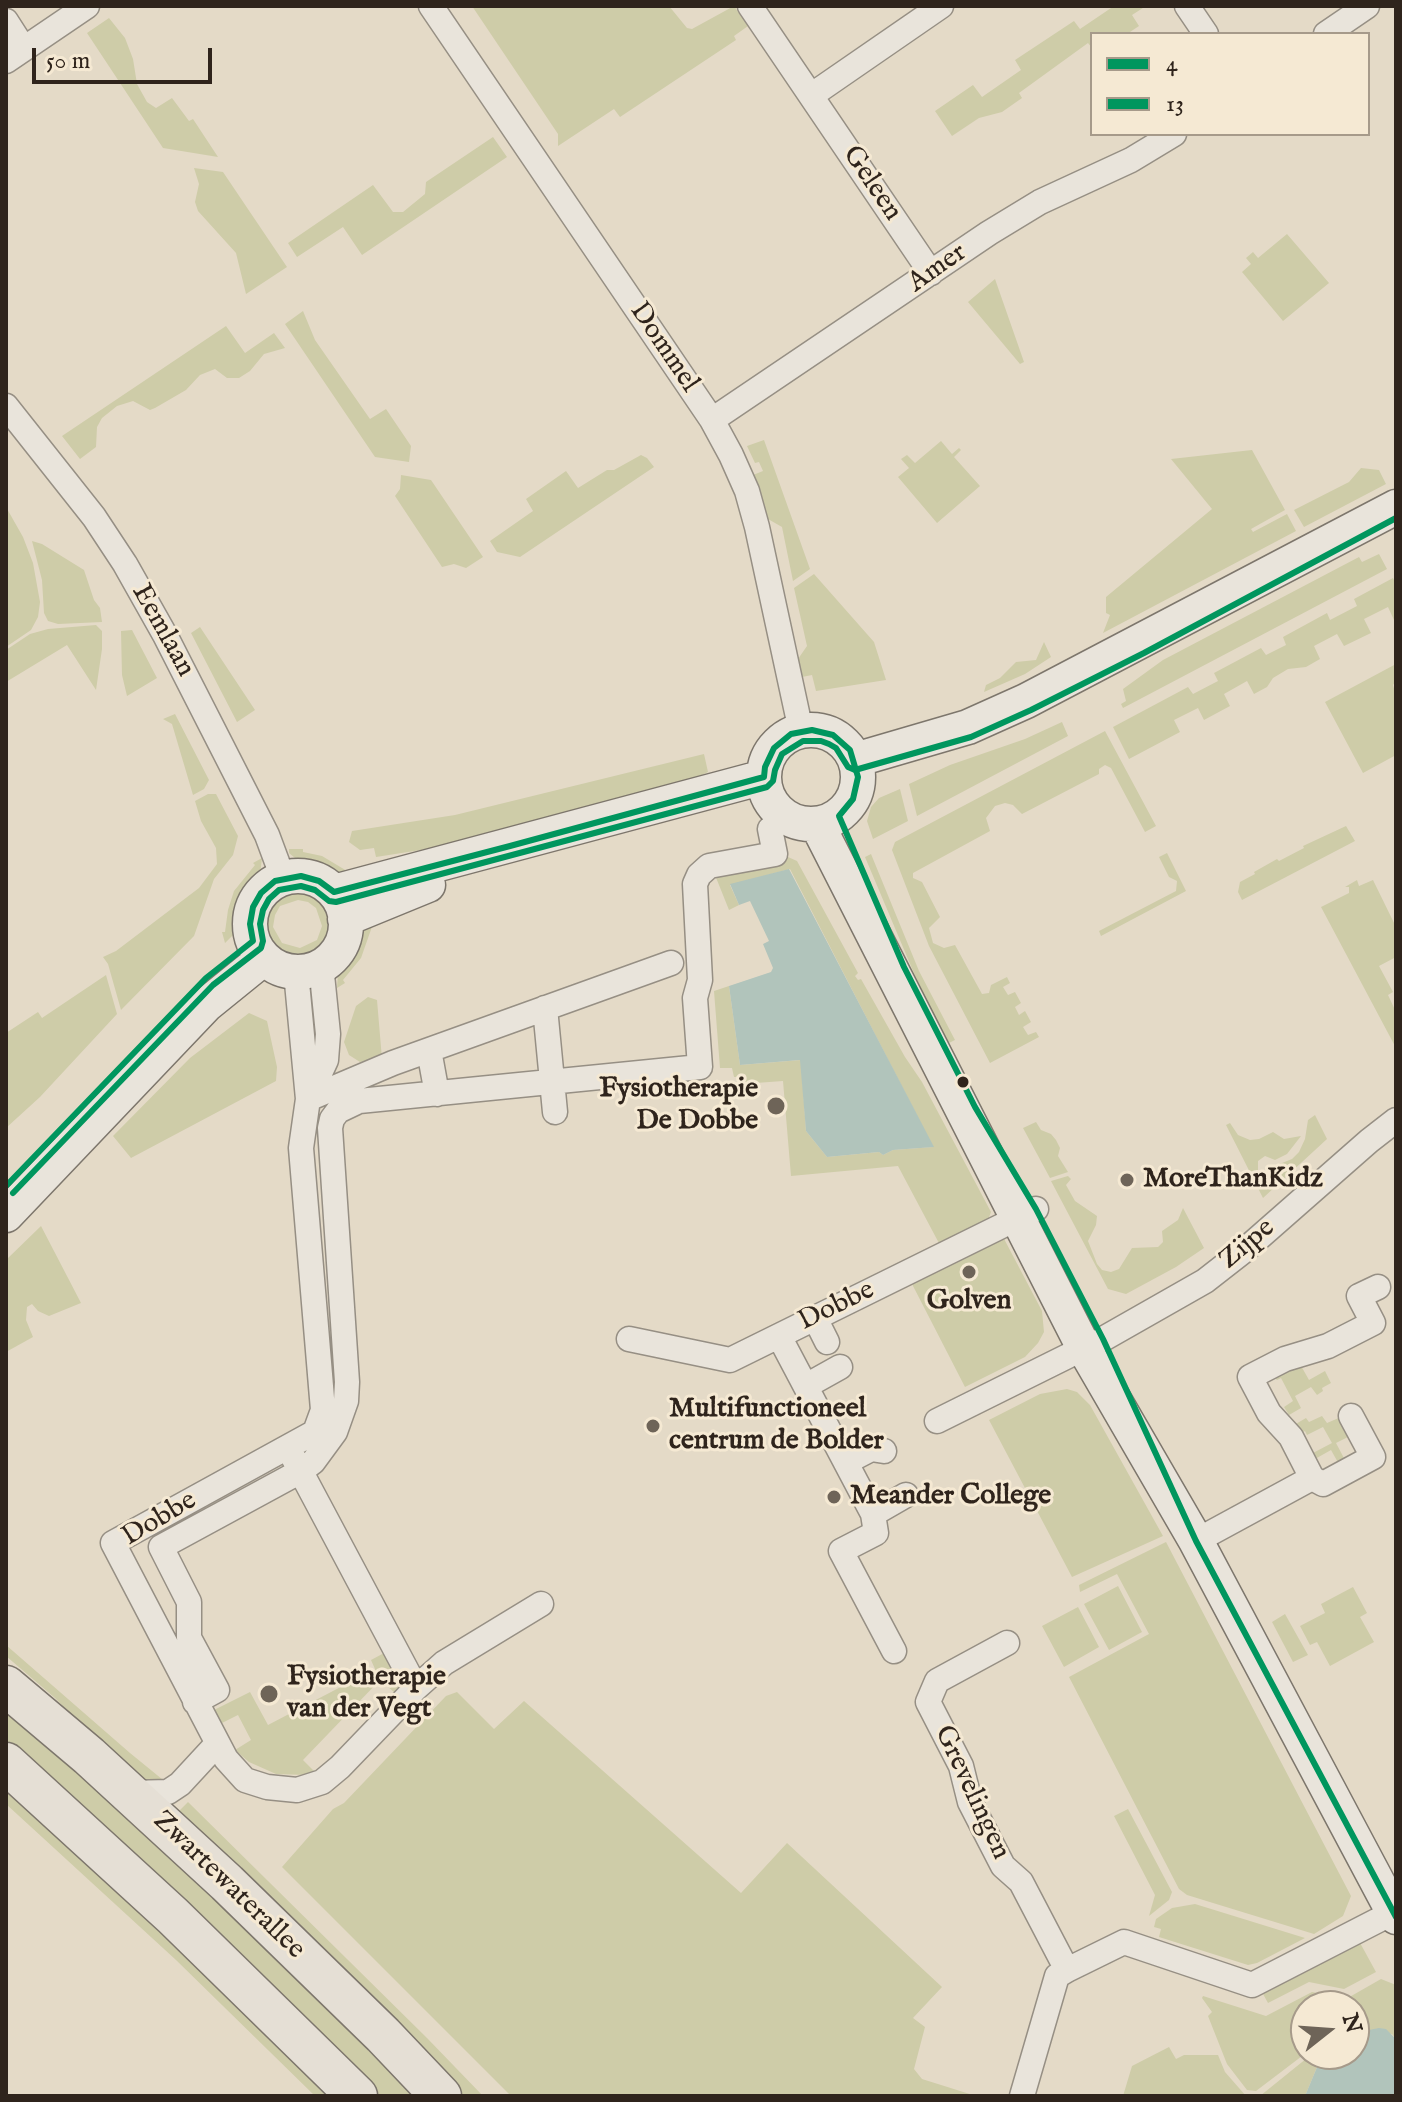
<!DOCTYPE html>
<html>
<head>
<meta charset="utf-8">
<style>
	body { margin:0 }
	#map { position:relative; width:1402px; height:2102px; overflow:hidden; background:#e4dac7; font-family:"IM FELL English",serif }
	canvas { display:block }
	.frame { position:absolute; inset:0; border:8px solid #2f241c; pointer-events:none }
	.legend { position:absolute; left:1090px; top:32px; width:280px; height:104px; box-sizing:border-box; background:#f5e9d3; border:2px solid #a69a8a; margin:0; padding:10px 14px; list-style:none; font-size:24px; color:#2f241c }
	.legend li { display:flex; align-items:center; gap:16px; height:40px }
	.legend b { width:40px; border:2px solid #a69a8a }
	.north { position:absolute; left:1290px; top:1990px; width:80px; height:80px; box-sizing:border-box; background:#f5e9d3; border:2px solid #a69a8a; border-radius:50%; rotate:73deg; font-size:22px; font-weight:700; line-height:32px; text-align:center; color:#2f241c }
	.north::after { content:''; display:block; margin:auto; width:28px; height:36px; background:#6e6458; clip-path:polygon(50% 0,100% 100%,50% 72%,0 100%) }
	.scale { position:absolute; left:32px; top:48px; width:180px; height:36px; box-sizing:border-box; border:4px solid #2f241c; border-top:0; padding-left:10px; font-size:24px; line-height:28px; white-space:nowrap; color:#2f241c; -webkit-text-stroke:6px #f5e9d3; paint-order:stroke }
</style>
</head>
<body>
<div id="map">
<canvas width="1402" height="2102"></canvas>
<div class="frame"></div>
<ul class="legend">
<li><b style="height:10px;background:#00965e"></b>4</li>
<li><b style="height:10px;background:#00965e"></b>13</li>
</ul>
<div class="north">N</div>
<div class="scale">50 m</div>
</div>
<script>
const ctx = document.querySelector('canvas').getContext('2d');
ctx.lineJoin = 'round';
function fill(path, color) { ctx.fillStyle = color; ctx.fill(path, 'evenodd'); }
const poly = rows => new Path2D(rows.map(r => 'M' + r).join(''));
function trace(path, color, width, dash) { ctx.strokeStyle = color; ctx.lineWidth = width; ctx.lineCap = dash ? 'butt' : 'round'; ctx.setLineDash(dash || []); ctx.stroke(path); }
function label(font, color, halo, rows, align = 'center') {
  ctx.font = font + ' "IM FELL English",serif'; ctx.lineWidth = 6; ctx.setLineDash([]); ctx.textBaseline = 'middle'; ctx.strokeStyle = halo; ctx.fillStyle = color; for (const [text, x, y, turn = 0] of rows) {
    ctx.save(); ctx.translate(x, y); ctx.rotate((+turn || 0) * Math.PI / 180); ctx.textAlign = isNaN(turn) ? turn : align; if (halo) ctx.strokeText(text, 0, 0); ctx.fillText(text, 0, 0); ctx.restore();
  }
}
const green = poly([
	[472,6,669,6,687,28,692,29,734,6,748,26,734,36,736,40,620,117,614,109,558,146,558,134],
	[1114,6,1146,6,1132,15,1139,26,1127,34,1092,34,1092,48,1088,43,1019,93,1022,98,1002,112,979,118,952,136,935,111,973,85,982,97,1021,70,1015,60,1074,21,1080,29],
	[109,18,125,38,133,59,137,84,147,102,156,108,172,98,189,121,193,119,218,157,163,148,87,33],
	[493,137,507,157,362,255,343,227,297,257,288,243,373,185,393,212,403,212,425,194,426,182],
	[194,168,223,172,287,267,246,294,236,253,198,211,195,202,199,184],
	[1287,234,1329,283,1283,321,1242,272,1251,264,1246,258,1253,252,1258,258],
	[995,279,1024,362,1020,364,968,302],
	[303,311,315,340,370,419,386,409,411,446,409,462,375,457,285,324],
	[226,326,245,353,274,333,285,348,264,354,250,371,239,378,227,378,215,369,200,375,186,390,155,408,150,410,133,401,117,406,102,418,97,427,96,447,80,459,62,436],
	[764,440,810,569,793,581,782,527,768,519,753,475,763,471,759,462,755,463,747,446],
	[941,441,952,454,959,448,961,450,954,457,980,486,937,523,898,477,909,468,901,459,907,455,915,463],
	[1252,450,1285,510,1251,529,1253,532,1287,514,1296,531,1103,633,1110,615,1106,613,1106,597,1212,509,1171,459],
	[641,455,647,458,654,467,520,557,497,552,490,541,533,511,526,499,566,471,578,488,607,470,614,470],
	[1361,468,1379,470,1386,484,1304,527,1294,510,1349,482],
	[401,475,431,480,483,557,466,568,454,564,442,567,395,496,400,489],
	[6,507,23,537,33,563,40,602,38,617,31,630,6,647],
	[32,541,42,544,84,570,94,600,100,608,102,622,58,624,48,621,44,613,42,580],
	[1379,554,1387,569,1123,708,1121,704,1126,701,1123,689,1163,660,1359,557,1362,562],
	[814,574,874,642,886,680,816,691,812,675,802,677,798,659,807,646,794,588],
	[1393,578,1396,584,1396,619,1394,620,1388,607,1364,619,1371,633,1344,646,1337,634,1314,646,1320,659,1306,667,1288,669,1273,678,1267,687,1254,694,1247,681,1224,694,1230,706,1204,720,1198,708,1174,720,1180,732,1129,759,1113,727,1188,687,1193,694,1218,681,1214,673,1261,648,1266,655,1286,645,1283,637,1327,613,1330,620,1357,606,1354,599],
	[96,625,102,631,102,649,96,690,67,645,6,682,6,650,30,634,48,629],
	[200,627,255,710,237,722,191,633],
	[132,630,157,678,127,696,122,675,121,631],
	[1044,642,1051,657,1025,674,984,692,986,685,1000,678,1016,662,1036,660],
	[1396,664,1396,681,1393,685,1396,696,1396,755,1363,773,1325,702],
	[175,714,209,780,204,789,193,795,172,724,163,719],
	[1062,722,1068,736,917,816,909,784,950,765,1025,739],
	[1105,731,1156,826,1145,832,1111,768,1105,765,1099,769,1099,774,1022,814,1013,805,1005,803,995,806,986,818,990,831,913,873,913,878,922,882,940,917,929,928,933,943,944,948,955,945,982,994,989,993,991,985,1007,977,1010,983,1003,987,1008,995,1015,992,1021,1003,1015,1007,1019,1015,1025,1011,1031,1022,1023,1027,1028,1035,1036,1032,1039,1037,990,1063,929,946,892,850,895,842],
	[704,754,708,772,670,791,453,845,376,857,374,848,360,850,349,842,352,831,455,815],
	[900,789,908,821,873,839,867,821,871,807,879,798],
	[208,794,216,794,238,836,233,855,214,879,194,936,121,1010,108,964,103,957,116,951,199,888,217,864,216,848,201,821,195,801],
	[1346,826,1355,841,1242,900,1238,892,1240,882,1255,874,1254,872,1277,859,1279,861,1304,848,1303,846],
	[289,849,303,849,303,852,322,856,347,871,349,869,356,875,332,876,301,863,289,853],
	[1167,853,1186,891,1101,936,1099,931,1176,891,1177,881,1169,877,1159,857],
	[871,854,919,971,955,1040,947,1044,916,978,865,857],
	[788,857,797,861,858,973,855,976,858,980,861,979,905,1057,922,1082,991,1212,987,1223,941,1247,898,1166,791,1176,783,1081,742,1084,742,1077,734,1077,732,1068,720,1068,714,991,729,986,740,1065,801,1060,806,1131,827,1157,879,1152,883,1155,893,1150,933,1147,790,869,730,885,739,905,729,910,713,870],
	[262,858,260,875,245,900,234,934,225,943,222,932,225,932,228,910,234,891,255,865,253,863],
	[1357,880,1359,886,1373,880,1396,927,1396,957,1379,966,1393,992,1388,995,1396,1012,1396,1048,1321,907,1349,893,1349,887,1345,887],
	[296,891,317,897,328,911,331,927,322,947,310,955,297,957,285,955,273,946,267,936,265,925,271,904,284,894],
	[298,900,308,902,316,908,322,926,317,940,300,948,282,943,273,927,275,915,280,906],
	[374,921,361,958,343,980,345,983,337,988,338,972,355,938,363,925],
	[106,975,117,1014,40,1097,6,1128,6,1033,38,1012,42,1018],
	[368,997,377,1000,382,1059,360,1062,349,1055,344,1042,356,1006],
	[249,1013,267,1021,277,1067,276,1081,131,1158,113,1136,190,1058],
	[1315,1115,1327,1139,1263,1198,1226,1125,1230,1123,1238,1135,1250,1140,1259,1139,1273,1132,1284,1139,1301,1136,1287,1154,1275,1160,1265,1156,1258,1161,1258,1172,1267,1178,1276,1174,1277,1165,1292,1159,1299,1152,1305,1139,1308,1120],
	[1036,1122,1041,1130,1051,1134,1056,1140,1060,1148,1058,1156,1068,1172,1050,1178,1023,1128],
	[1068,1176,1071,1179,1066,1185,1075,1201,1097,1216,1096,1225,1088,1241,1097,1264,1102,1270,1111,1272,1119,1269,1132,1248,1158,1247,1163,1242,1162,1231,1178,1220,1183,1208,1204,1248,1176,1267,1126,1294,1108,1289,1051,1181],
	[41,1226,81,1303,49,1316,38,1311,32,1304,27,1307,26,1320,33,1337,6,1352,6,1260],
	[1002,1235,1042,1311,1044,1332,1038,1343,1025,1357,965,1387,912,1284],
	[1300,1364,1309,1380,1325,1371,1331,1383,1322,1388,1323,1391,1317,1395,1311,1387,1295,1396,1301,1408,1289,1415,1284,1407,1293,1401,1281,1378,1277,1380,1275,1378,1282,1374,1282,1371],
	[1067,1389,1077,1392,1090,1405,1163,1536,1072,1577,989,1420,1040,1394],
	[1322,1416,1327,1423,1341,1417,1352,1435,1336,1443,1346,1462,1340,1466,1331,1450,1315,1459,1313,1453,1332,1443,1323,1427,1307,1435,1305,1431,1301,1433,1294,1425,1306,1418,1309,1422],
	[1166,1542,1351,1896,1343,1916,1314,1934,1187,1895,1179,1889,1069,1677,1149,1634,1117,1574,1080,1592,1079,1585],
	[1118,1586,1142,1632,1109,1650,1084,1604],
	[1353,1587,1367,1613,1360,1617,1374,1642,1330,1666,1317,1642,1310,1645,1300,1626,1325,1613,1321,1604],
	[1078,1607,1099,1647,1064,1667,1042,1626],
	[1285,1614,1308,1655,1293,1662,1272,1622],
	[6,1645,130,1753,168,1784,136,1781,55,1698,6,1656],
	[386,1652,402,1684,400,1688,395,1693,380,1680,303,1760,314,1771,306,1775,276,1774,249,1762,235,1750,251,1740,238,1715,222,1723,214,1710,250,1692,268,1725,375,1669,371,1660],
	[457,1692,494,1729,524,1701,741,1893,787,1843,942,1987,913,2018,925,2027,914,2069,922,2079,976,2096,511,2096,282,1867,333,1809,344,1803,446,1696],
	[6,1713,35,1738,118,1799,424,2096,374,2096,6,1747],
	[6,1781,338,2096,315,2096,176,1960,6,1804],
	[188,1802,427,2038,483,2096,460,2096,174,1816],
	[1128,1809,1172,1892,1169,1900,1149,1916,1155,1895,1114,1816],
	[1195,1904,1305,1938,1257,1963,1248,1965,1159,1937,1161,1929,1154,1927,1156,1919,1172,1908],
	[1359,1941,1376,1972,1344,1989,1309,1982,1268,2003,1262,1992],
	[1381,1979,1396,1985,1396,2039,1392,2034,1364,2031,1354,2036,1354,2006,1341,2006,1346,1999],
	[1312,1992,1338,1997,1333,2006,1306,2006,1306,2053,1256,2091,1247,2090,1227,2064,1208,2016,1212,2012,1202,1998,1203,1996,1266,2016],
	[1169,2047,1176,2059,1184,2055,1218,2055,1225,2072,1246,2096,1123,2096,1132,2066],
	[1312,2054,1329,2054,1320,2060,1305,2096,1260,2096]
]);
const water = poly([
	[789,869,934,1147,893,1150,883,1155,879,1152,827,1157,806,1131,800,1060,740,1065,729,986,771,972,773,968,763,944,769,941,750,901,739,905,730,884],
	[1379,2028,1386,2029,1396,2039,1396,2096,1305,2096,1320,2060,1329,2054,1354,2054,1354,2036,1364,2031]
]);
const street = poly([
	[431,6,712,420,731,455,747,491,757,527,801,731],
	[750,6,931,273],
	[1187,6,1206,34],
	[6,21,24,49],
	[1326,34,1367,6],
	[6,61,87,6],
	[812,95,941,6],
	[6,406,94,517,125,564,165,635,267,835,283,878],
	[712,420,989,233,1040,202,1131,160,1174,134],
	[296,972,308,1099,301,1148,323,1410,315,1432,113,1543,226,1759,245,1780,267,1787,297,1790,322,1782,340,1767,416,1688,444,1663,541,1604],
	[545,1008,555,1112],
	[429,1050,437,1094],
	[309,1097,326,1060,328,1034,321,965],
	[308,1099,393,1063,671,963],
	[815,1318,827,1342],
	[779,1336,873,1514,876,1533,841,1551,894,1651],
	[629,1339,730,1360,1036,1209],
	[1103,1339,1205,1281,1246,1249,1369,1141,1396,1120],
	[806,1386,840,1367],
	[937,1421,1084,1348],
	[293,1457,416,1688],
	[846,1462,871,1449,884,1451],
	[1312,1478,1291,1437,1269,1413,1250,1377,1285,1359,1328,1346,1373,1323,1359,1296,1378,1287],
	[873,1514,906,1495],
	[1196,1541,1312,1478,1323,1484,1373,1457,1351,1416],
	[1007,1643,937,1681,928,1702,961,1766,970,1802,1003,1866,1021,1882,1067,1970],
	[195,1702,217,1690,189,1638,189,1602,161,1547,301,1471,313,1462,335,1432,346,1401,347,1382,330,1128,332,1119,338,1111,359,1101,700,1067,695,998,700,980,695,884,699,875,709,866,775,854,770,829],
	[130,1793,168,1792,180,1784,217,1744],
	[1022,2096,1057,1976,1067,1970,1124,1942,1252,1985,1396,1911]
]);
const secondary = poly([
	'764 777a47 47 0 1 1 94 0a47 47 0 1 1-94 0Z',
	[855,760,968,727,1026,701,1396,507],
	[817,824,1084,1348,1196,1541,1396,1917],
	'250 924a48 48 0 1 1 96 0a48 48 0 1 1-96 0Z',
	[334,892,764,777],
	[345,919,428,885],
	[6,1215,206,1005,264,958]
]);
const primary = poly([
	[6,1686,89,1756,227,1883,383,2035,441,2096],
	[6,1763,173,1916,357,2096]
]);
const bus1 = poly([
	[6,1186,206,978,253,941,250,924,253,907,261,893,275,881,301,876,319,881,334,892,510,846,764,777,765,767,774,748,791,734,812,730,833,735,850,750,858,777,853,799,839,816,904,967,975,1107,1036,1209,1103,1339,1196,1541,1396,1917]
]);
const bus2 = poly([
	[13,1193,213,985,261,948,263,941,260,924,263,910,269,899,279,890,301,886,315,890,329,901,336,902,767,787,773,781,775,770,782,754,803,741,821,741,829,744,836,748,848,767,855,770,971,737,1031,710,1144,653,1396,518]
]);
const markers = [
	[963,1082,7,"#2f241c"],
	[776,1106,10,"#6e6458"],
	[1127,1180,8,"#6e6458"],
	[969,1272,8,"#6e6458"],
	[653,1426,8,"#6e6458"],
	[834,1497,8,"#6e6458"],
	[269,1694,10,"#6e6458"]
];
const streetNames = [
	["Geleen",871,184,56],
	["Amer",938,269,-35],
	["Dommel",663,348,56],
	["Eemlaan",162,631,61],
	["Zijpe",1248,1245,-40],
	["Dobbe",837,1307,-26],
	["Dobbe",160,1520,-31],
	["Grevelingen",971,1793,65],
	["Zwartewaterallee",228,1886,44]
];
const poiNames = [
	["Fysiotherapie",758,1090,"right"],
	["De Dobbe",758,1122,"right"],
	["MoreThanKidz",1143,1180],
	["Golven",969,1302,"center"],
	["Multifunctioneel",669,1410],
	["centrum de Bolder",669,1442],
	["Meander College",850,1497],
	["Fysiotherapie",287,1678],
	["van der Vegt",287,1710]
];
fill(green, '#cecca8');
fill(water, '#b1c4bb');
trace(street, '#968f84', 27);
trace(secondary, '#7d766c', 37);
trace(primary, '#7d766c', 43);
trace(street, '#e9e4db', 24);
trace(secondary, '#e9e4db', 34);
trace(primary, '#e5dfd5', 40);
trace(bus1, '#00965e', 6);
trace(bus2, '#00965e', 6);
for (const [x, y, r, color] of markers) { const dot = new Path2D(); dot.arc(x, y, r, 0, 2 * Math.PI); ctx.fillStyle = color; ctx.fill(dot); trace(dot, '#f5e9d3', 3); }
label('28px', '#2f241c', '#f5e9d3', streetNames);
label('bold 28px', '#2f241c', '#f5e9d3', poiNames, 'left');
</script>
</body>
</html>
